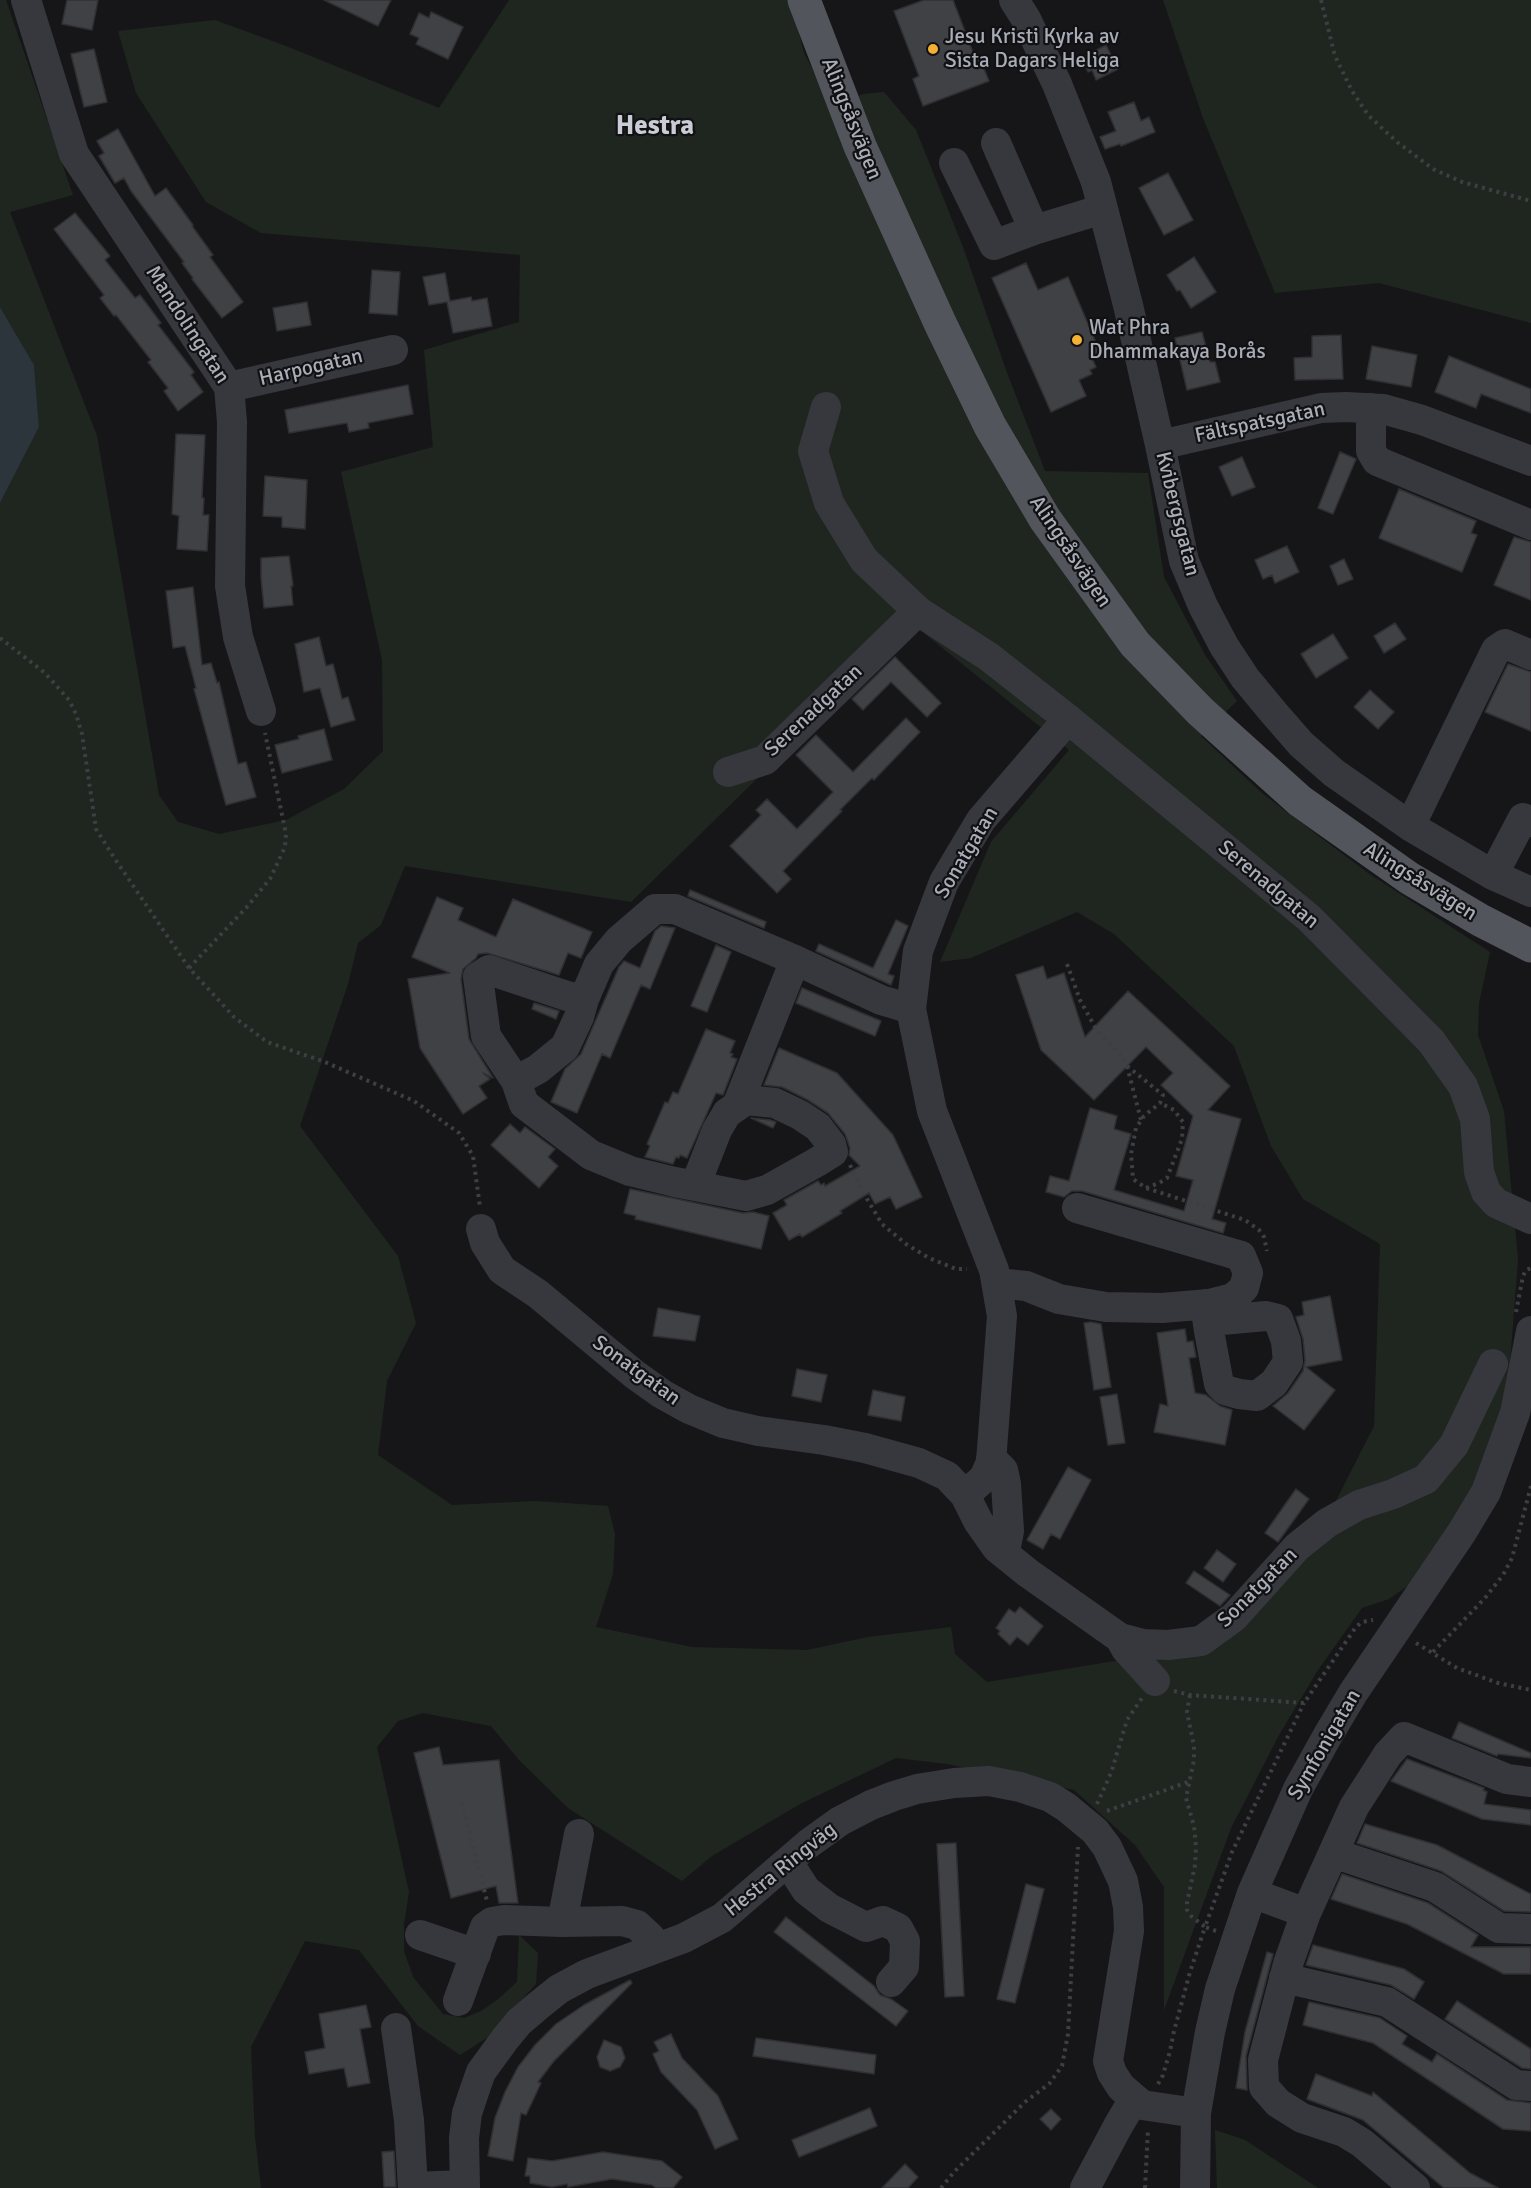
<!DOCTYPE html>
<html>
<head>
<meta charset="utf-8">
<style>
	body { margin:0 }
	canvas { display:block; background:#161618 }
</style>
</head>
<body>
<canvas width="1531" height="2188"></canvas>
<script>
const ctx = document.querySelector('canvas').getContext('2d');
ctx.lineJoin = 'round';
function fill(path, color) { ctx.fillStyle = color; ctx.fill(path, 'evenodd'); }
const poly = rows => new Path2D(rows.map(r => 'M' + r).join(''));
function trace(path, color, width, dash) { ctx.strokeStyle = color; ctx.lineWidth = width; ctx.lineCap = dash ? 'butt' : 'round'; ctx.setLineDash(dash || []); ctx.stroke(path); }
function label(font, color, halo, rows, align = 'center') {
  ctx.font = font + ' Signika,sans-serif'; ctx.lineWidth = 4.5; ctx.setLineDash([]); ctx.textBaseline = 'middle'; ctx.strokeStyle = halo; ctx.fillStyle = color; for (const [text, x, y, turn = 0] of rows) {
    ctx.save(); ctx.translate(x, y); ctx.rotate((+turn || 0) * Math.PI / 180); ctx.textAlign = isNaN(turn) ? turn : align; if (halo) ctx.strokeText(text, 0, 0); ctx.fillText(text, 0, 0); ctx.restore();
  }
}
const green = poly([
	[0,0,6,0,73,195,10,212,97,436,159,795,178,822,219,834,286,820,344,789,383,751,382,660,341,472,433,447,424,350,519,322,520,255,261,233,206,202,136,93,118,31,215,20,286,46,439,108,509,0,801,0,792,7,804,53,831,105,864,94,884,92,916,130,963,247,1006,370,1045,471,1148,473,1164,577,1205,655,1237,701,1201,736,1263,794,1368,873,1490,952,1479,1003,1478,1035,1504,1111,1518,1259,1507,1402,1461,1516,1416,1580,1389,1599,1362,1608,1318,1670,1279,1735,1231,1828,1164,2010,1164,1887,1135,1845,1074,1790,947,1764,896,1758,800,1804,712,1856,682,1881,568,1808,519,1760,491,1726,423,1713,398,1721,377,1747,409,1892,404,1924,404,1951,413,1977,443,2014,464,2018,481,2011,497,2000,517,1982,519,1935,538,1953,536,1984,488,2037,460,2055,418,2026,359,1950,305,1941,251,2047,255,2137,261,2188,0,2188,0,503,39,427,34,365,0,307],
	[914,625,1069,750,991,842,940,962,971,958,1077,912,1114,934,1234,1046,1271,1146,1303,1199,1380,1244,1374,1426,1308,1556,1206,1646,987,1682,955,1654,951,1627,868,1637,807,1650,692,1647,596,1627,613,1574,615,1534,608,1506,536,1501,452,1505,378,1455,387,1381,416,1323,398,1256,300,1126,348,984,358,943,381,925,405,866,631,902],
	[1163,0,1531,0,1531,323,1379,283,1275,293,1203,118],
	[1215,2130,1245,2140,1318,2188,1217,2188]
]);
const water = poly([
	[0,307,34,365,39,427,0,503]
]);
const building = poly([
	[67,0,98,0,92,30,62,24,67,0],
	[324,0,391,0,378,26,324,0],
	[924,0,953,0,974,55,978,54,989,81,923,106,913,79,919,76,894,11,924,0],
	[431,12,463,27,448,59,416,44,419,38,410,34,419,13,429,18,431,12],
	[1106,45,1118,69,1096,80,1092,70,1088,72,1082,58,1106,45],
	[94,49,107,102,84,107,71,54,94,49],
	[1134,102,1141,121,1149,117,1155,132,1121,146,1120,144,1105,149,1100,137,1116,131,1108,112,1134,102],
	[118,129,155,196,166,188,193,225,192,226,213,255,210,257,243,302,222,318,192,279,193,278,182,263,184,262,131,191,124,178,115,183,99,156,104,153,97,141,118,129],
	[1168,173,1193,220,1164,235,1139,188,1168,173],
	[75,213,110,256,105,260,135,298,140,295,161,323,158,325,194,372,191,375,203,392,178,411,164,391,168,388,148,362,151,360,116,315,114,316,100,298,104,295,54,229,75,213],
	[1194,257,1216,292,1191,308,1180,290,1177,291,1167,275,1194,257],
	[1026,263,1038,290,1068,277,1100,352,1091,356,1096,367,1090,370,1092,374,1079,380,1086,396,1051,412,992,278,1026,263],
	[372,270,400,272,397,315,369,313,372,270],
	[445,273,450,301,471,297,472,301,487,298,492,326,453,333,447,302,429,305,423,277,445,273],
	[307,302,311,325,277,331,273,308,307,302],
	[1202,332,1210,362,1215,362,1220,382,1187,390,1175,338,1202,332],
	[1341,335,1343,379,1295,380,1294,358,1312,357,1312,336,1341,335],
	[1372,346,1417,355,1411,387,1366,379,1372,346],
	[1449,356,1531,389,1531,413,1481,394,1476,408,1435,392,1449,356],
	[408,385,413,414,368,423,369,428,349,432,347,423,289,433,285,410,408,385],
	[176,434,205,435,202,498,204,498,203,515,209,515,207,551,177,549,179,516,172,514,176,434],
	[1340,452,1356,459,1333,514,1318,508,1340,452],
	[1242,457,1255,487,1232,496,1219,467,1242,457],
	[265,476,307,480,305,529,282,527,282,517,263,516,265,476],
	[1399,489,1476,521,1471,533,1477,535,1462,572,1379,538,1399,489],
	[1514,537,1531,542,1531,600,1494,585,1514,537],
	[1287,546,1299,572,1275,583,1272,575,1263,579,1255,560,1287,546],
	[289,556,293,586,291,586,293,605,264,608,261,578,261,558,289,556],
	[1344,559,1353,579,1338,585,1330,566,1344,559],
	[193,587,202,665,211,663,217,683,219,682,238,764,246,762,256,797,226,805,194,689,196,688,185,646,173,648,166,591,193,587],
	[1395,623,1406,639,1384,653,1374,636,1395,623],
	[1333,634,1348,658,1316,678,1301,654,1333,634],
	[319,637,326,666,333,664,342,699,348,697,355,720,331,727,320,688,304,692,295,644,319,637],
	[895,657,941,703,927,717,891,682,863,710,852,699,895,657],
	[1508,664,1531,672,1531,731,1485,712,1508,664],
	[1370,690,1394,712,1378,729,1354,707,1370,690],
	[906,718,920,732,874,780,872,778,840,810,842,811,783,871,791,879,777,893,730,846,761,815,756,810,767,799,797,829,833,792,796,755,816,735,853,772,906,718],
	[324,729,332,760,282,773,275,745,299,739,298,736,324,729],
	[690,890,766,922,764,928,688,896,690,890],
	[437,897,463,908,458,920,496,937,513,899,592,932,581,958,568,953,559,975,487,953,478,954,476,958,463,969,461,979,469,1039,493,1078,483,1073,490,1079,479,1086,487,1098,463,1114,420,1048,408,979,450,973,412,957,437,897],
	[896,920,908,926,888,974,894,976,891,985,816,951,819,944,873,968,896,920],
	[661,926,675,928,650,989,641,985,610,1058,602,1054,577,1113,551,1102,565,1069,581,1054,619,967,624,961,640,968,655,931,661,926],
	[716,945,731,952,707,1012,691,1006,716,945],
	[1043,966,1047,979,1064,973,1085,1037,1128,991,1230,1086,1208,1110,1241,1119,1212,1219,1226,1223,1223,1233,1082,1191,1072,1191,1064,1197,1046,1192,1050,1176,1069,1181,1090,1108,1117,1116,1114,1129,1131,1134,1114,1190,1184,1211,1193,1180,1176,1176,1193,1116,1161,1085,1173,1073,1146,1047,1094,1100,1041,1050,1016,975,1043,966],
	[802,988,881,1021,875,1036,796,1003,802,988],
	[534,1003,559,1011,556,1019,532,1009,534,1003],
	[706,1029,735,1041,730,1053,733,1054,731,1057,737,1059,723,1095,716,1093,687,1158,680,1155,679,1158,676,1157,673,1164,645,1157,650,1146,647,1144,665,1102,668,1103,673,1092,678,1094,706,1029],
	[779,1048,837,1073,893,1135,922,1197,896,1209,890,1197,875,1204,869,1193,840,1211,842,1213,802,1237,800,1234,789,1240,773,1213,787,1205,784,1200,818,1181,821,1185,824,1183,825,1186,860,1166,849,1155,850,1148,845,1134,828,1113,808,1100,782,1087,764,1085,779,1048],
	[751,1118,770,1120,776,1122,773,1128,751,1118],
	[510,1124,520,1133,525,1127,555,1149,548,1157,558,1166,539,1188,491,1145,510,1124],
	[630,1189,743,1213,753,1212,769,1216,761,1249,635,1219,636,1216,624,1213,630,1189],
	[1330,1296,1342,1360,1306,1367,1335,1390,1304,1430,1273,1406,1288,1393,1303,1371,1305,1360,1303,1339,1296,1317,1304,1315,1302,1302,1330,1296],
	[658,1308,700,1316,695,1341,653,1336,658,1308],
	[1091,1322,1101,1324,1111,1387,1094,1390,1084,1323,1091,1322],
	[1185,1329,1187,1342,1193,1341,1196,1357,1189,1358,1195,1393,1206,1395,1220,1406,1232,1410,1225,1445,1154,1432,1160,1404,1168,1406,1157,1333,1185,1329],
	[797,1369,827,1375,821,1402,792,1396,797,1369],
	[873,1390,905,1397,901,1421,868,1415,873,1390],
	[1117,1394,1125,1443,1108,1445,1100,1397,1117,1394],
	[1068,1467,1091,1480,1060,1539,1051,1534,1043,1549,1027,1540,1068,1467],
	[1296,1489,1309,1499,1278,1542,1265,1533,1296,1489],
	[1217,1550,1236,1564,1223,1582,1204,1568,1217,1550],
	[1194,1571,1230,1595,1220,1606,1186,1583,1194,1571],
	[1020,1607,1043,1626,1028,1645,1017,1637,1010,1645,998,1634,1000,1631,996,1628,1009,1609,1015,1613,1020,1607],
	[1459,1722,1531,1753,1531,1758,1498,1754,1497,1756,1452,1738,1459,1722],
	[439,1747,443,1765,499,1760,518,1903,499,1903,496,1886,451,1898,414,1753,439,1747],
	[1407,1759,1484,1788,1483,1790,1487,1792,1484,1804,1531,1810,1531,1825,1482,1819,1391,1781,1407,1759],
	[1365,1824,1437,1845,1531,1894,1531,1912,1504,1911,1441,1871,1357,1843,1365,1824],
	[956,1843,964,1996,945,1997,937,1844,956,1843],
	[1342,1874,1428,1903,1478,1935,1471,1947,1531,1947,1531,1974,1504,1974,1407,1924,1331,1899,1342,1874],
	[1026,1884,1044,1889,1015,2003,997,1999,1026,1884],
	[786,1917,874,1986,880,1995,891,1999,908,2011,896,2026,774,1932,786,1917],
	[1313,1945,1404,1969,1424,1982,1414,1999,1391,1985,1306,1965,1313,1945],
	[1267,1952,1273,1954,1246,2056,1247,2090,1236,2088,1245,2032,1267,1952],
	[630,1980,632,1983,554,2061,538,2082,541,2083,526,2115,521,2113,513,2161,488,2156,495,2118,505,2092,518,2067,535,2045,556,2024,584,2005,630,1980],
	[1457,2001,1531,2049,1531,2069,1522,2068,1445,2019,1457,2001],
	[1309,2002,1380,2018,1407,2036,1402,2044,1432,2062,1437,2054,1507,2100,1531,2103,1531,2131,1503,2129,1373,2043,1303,2025,1309,2002],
	[366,2005,371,2027,360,2029,370,2083,348,2087,344,2068,309,2074,305,2052,325,2048,319,2014,366,2005],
	[671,2034,682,2058,718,2096,738,2139,715,2149,697,2110,661,2072,653,2054,659,2051,654,2042,671,2034],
	[756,2038,876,2055,874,2074,753,2056,756,2038],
	[604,2040,621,2047,625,2058,620,2067,610,2071,600,2067,597,2057,604,2040],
	[1316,2074,1372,2096,1373,2092,1470,2173,1498,2188,1444,2188,1363,2120,1307,2099,1316,2074],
	[870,2108,877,2126,799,2157,792,2140,870,2108],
	[1051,2109,1061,2119,1051,2130,1040,2119,1051,2109],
	[394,2151,396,2187,384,2187,382,2152,394,2151],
	[603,2152,662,2161,682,2177,673,2188,656,2188,652,2185,612,2179,568,2187,567,2184,552,2187,530,2183,530,2176,525,2176,528,2158,552,2161,603,2152],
	[905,2164,918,2177,908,2188,882,2188,905,2164]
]);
const path = poly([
	[1321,0,1335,56,1352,91,1368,115,1397,142,1433,169,1462,182,1531,201],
	[0,638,45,673,69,700,76,714,82,734,96,829,115,859,189,968,234,1017,267,1042,325,1062,414,1101,459,1133,473,1156,480,1207],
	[1067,964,1080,1000,1096,1029,1122,1057,1127,1066,1141,1120],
	[189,968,246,908,270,879,285,847,286,834,265,733],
	[1127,1066,1163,1095,1160,1103,1144,1116,1136,1128,1131,1154,1133,1179,1146,1188,1245,1220,1259,1230,1264,1237,1267,1251],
	[850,1165,861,1189,882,1224,906,1244,929,1258,956,1269,967,1269],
	[1146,1188,1159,1183,1167,1178,1182,1139,1183,1122,1174,1110,1160,1103],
	[1516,1312,1523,1276,1526,1270,1531,1268],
	[1416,1643,1457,1668,1498,1683,1531,1690],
	[1433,1652,1485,1598,1503,1575,1512,1558,1531,1486],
	[1174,1691,1190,1695,1304,1703,1356,1627,1362,1622,1373,1620],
	[462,1802,487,1901],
	[1097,1804,1111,1773,1127,1720,1142,1698],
	[1107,1811,1188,1782],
	[1216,1931,1205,1927,1232,1852,1304,1703],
	[1158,2084,1163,2075,1170,2051,1174,2031,1190,1972,1205,1927,1191,1916,1187,1910,1187,1903,1195,1865,1196,1847,1194,1826,1186,1798,1194,1760,1194,1746,1187,1712,1190,1695],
	[941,2188,954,2172,1025,2102,1049,2084,1062,2066,1068,2034,1078,1847],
	[1145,2188,1148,2129]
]);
const minor = poly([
	[26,0,74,154,229,387,232,422,230,586,238,637,261,711],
	[1014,0,1026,19,1057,84,1096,182,1128,305,1160,445,1184,561,1203,606,1224,646,1245,678,1274,713,1301,744,1334,773,1410,826,1493,875,1531,892],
	[996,143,1034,230,1103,209],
	[954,163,994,245,1034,230],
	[229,387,393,350],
	[826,407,813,451,829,503,864,560,918,611,989,657,1068,719,1309,918,1431,1041,1463,1086,1475,1119,1479,1172,1486,1192,1496,1203,1531,1219],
	[1371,408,1371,451,1377,461,1531,525],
	[1160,445,1321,408,1346,407,1383,409,1422,420,1531,461],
	[728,772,765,760,918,611],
	[1410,826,1496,650,1505,644,1531,655],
	[1493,875,1523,818,1531,822],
	[584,999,579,1017,565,1047,538,1069,516,1081,486,1036,478,977,489,970,567,996,584,999,599,964,619,940,655,909,675,909,795,960,881,1000,911,1009],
	[516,1081,524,1104,591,1155,630,1171,675,1182,746,1196,767,1190,817,1162,833,1152,831,1144,818,1127,800,1115,775,1103,746,1100,727,1113,717,1130,695,1186],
	[737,1106,795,960],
	[481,1229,485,1243,502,1270,538,1294,634,1374,662,1394,689,1409,723,1423,758,1431,824,1440,865,1448,919,1463,947,1476,965,1495,978,1521,997,1548,1028,1573,1120,1638,1143,1644,1168,1645,1201,1641,1234,1617,1297,1547,1327,1523,1359,1505,1393,1494,1426,1479,1454,1445,1493,1364],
	[997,1283,1026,1286,1059,1299,1106,1307,1162,1308,1209,1304,1233,1298,1244,1288,1248,1273,1241,1256,1077,1208],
	[1205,1304,1209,1331,1219,1384,1225,1390,1239,1394,1257,1396,1274,1383,1288,1362,1286,1341,1278,1319,1266,1316,1222,1320,1207,1317],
	[991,1458,1003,1470,1006,1484,1009,1531,1006,1546,1003,1552],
	[965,1495,984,1478,991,1462,1002,1316,994,1270,932,1111,911,1009,918,951,944,882,981,820,1068,719],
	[1120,1638,1126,1649,1155,1681],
	[1333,1853,1435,1887,1499,1928,1531,1929],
	[788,1862,806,1890,829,1908,866,1927,883,1921,898,1928,905,1941,904,1967,891,1982],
	[1252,1893,1306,1913,1288,1964,1263,2060,1264,2087,1278,2103,1302,2118,1344,2132,1362,2143,1415,2188],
	[1306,1913,1354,1807,1388,1754,1404,1737,1507,1779,1531,1782],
	[562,1922,579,1834],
	[420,1935,476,1954],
	[1284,1978,1387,2002,1516,2085,1531,2086],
	[458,2001,485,1927,492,1922,504,1920,562,1922,622,1921,637,1925,650,1937,657,1948],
	[396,2028,409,2120,413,2188],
	[413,2187,465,2185],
	[465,2188,464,2138,467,2113,476,2086,481,2072,505,2039,519,2022,539,2005,559,1989,587,1974,684,1938,722,1918,808,1844,840,1821,871,1805,894,1796,917,1789,954,1783,989,1781,1020,1787,1050,1797,1066,1807,1095,1831,1107,1847,1123,1881,1128,1907,1129,1931,1108,2061,1112,2073,1121,2087,1142,2105,1196,2113],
	[1085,2188,1118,2126,1134,2099],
	[1195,2188,1196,2113,1210,2032,1220,1989,1252,1893,1298,1789,1328,1735,1353,1693,1462,1532,1486,1492,1515,1413,1531,1331]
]);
const major = poly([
	[804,0,860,146,940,323,990,426,1045,519,1135,644,1200,711,1300,801,1409,878,1480,920,1531,946]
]);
const markers = [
	[933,49,6,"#f2b134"],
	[1077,340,6,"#f2b134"]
];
const poiNames = [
	["Jesu Kristi Kyrka av",945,37],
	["Sista Dagars Heliga",945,61],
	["Wat Phra",1089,328],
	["Dhammakaya Borås",1089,352]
];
const streetNames = [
	["Alingsåsvägen",851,119,68],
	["Mandolingatan",187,325,57],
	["Harpogatan",311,368,-13],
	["Fältspatsgatan",1260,423,-12],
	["Kvibergsgatan",1177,514,76],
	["Alingsåsvägen",1070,552,56],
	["Serenadgatan",814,711,-43],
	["Sonatgatan",967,853,-59],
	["Alingsåsvägen",1420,882,32],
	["Serenadgatan",1268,885,40],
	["Sonatgatan",636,1371,36],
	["Sonatgatan",1258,1588,-45],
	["Symfonigatan",1325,1745,-60],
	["Hestra Ringväg",781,1870,-39]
];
const districtNames = [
	["Hestra",655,127]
];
fill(green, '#1e261f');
fill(water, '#2c353c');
fill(building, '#404145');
trace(building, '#303034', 1.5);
trace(path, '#3d3f44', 4, [3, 4.5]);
trace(minor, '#37383d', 30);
trace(major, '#53555c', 33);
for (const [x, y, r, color] of markers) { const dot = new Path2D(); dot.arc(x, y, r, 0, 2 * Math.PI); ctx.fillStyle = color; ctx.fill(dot); trace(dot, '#111113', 2); }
label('21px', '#a8adb8', '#111113', poiNames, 'left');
label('21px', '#a8adb8', '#111113', streetNames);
label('bold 27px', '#c9ccd4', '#111113', districtNames);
</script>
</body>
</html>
